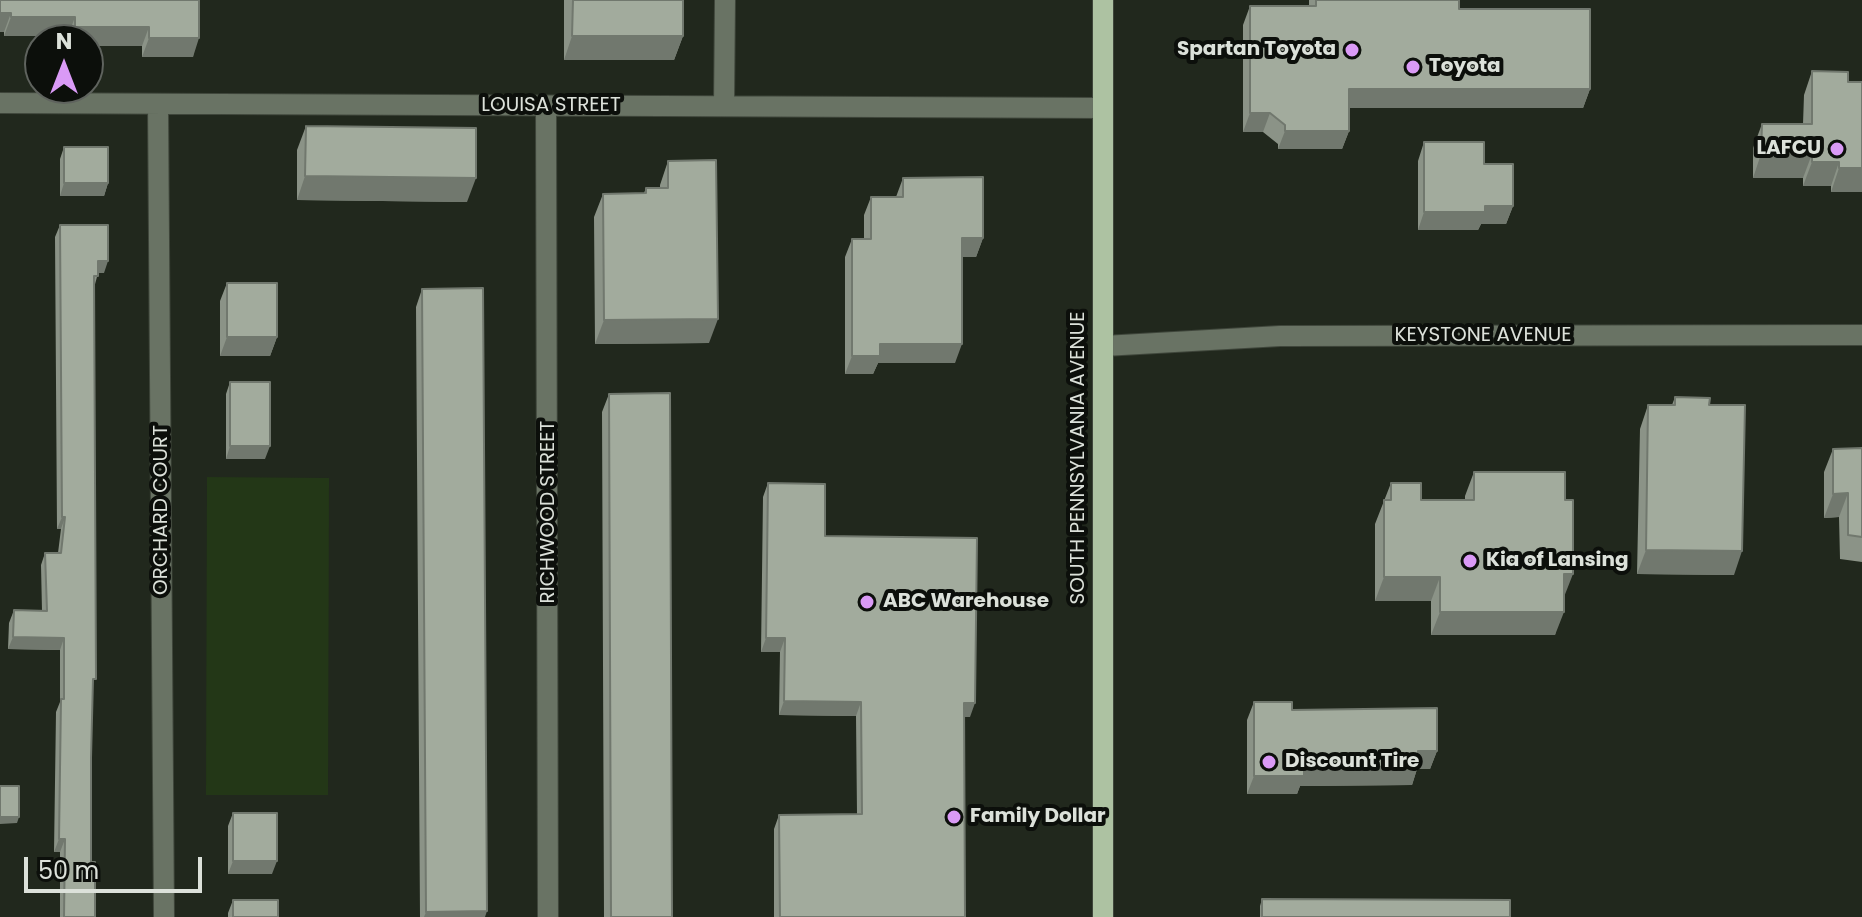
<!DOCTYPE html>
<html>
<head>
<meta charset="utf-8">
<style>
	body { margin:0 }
	#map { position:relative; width:1862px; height:917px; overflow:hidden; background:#21281d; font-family:Poppins,sans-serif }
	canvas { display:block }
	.north { position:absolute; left:24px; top:24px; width:80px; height:80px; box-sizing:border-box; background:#0c0f0b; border:2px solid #5f635e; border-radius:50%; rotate:0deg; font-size:22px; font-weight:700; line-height:32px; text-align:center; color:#dce1da }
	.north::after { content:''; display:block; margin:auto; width:28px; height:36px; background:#da9af6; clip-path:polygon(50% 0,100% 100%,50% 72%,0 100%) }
	.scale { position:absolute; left:24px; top:857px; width:178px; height:36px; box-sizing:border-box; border:4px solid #dce1da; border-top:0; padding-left:10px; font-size:24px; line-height:28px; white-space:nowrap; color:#dce1da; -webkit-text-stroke:6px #0c0f0b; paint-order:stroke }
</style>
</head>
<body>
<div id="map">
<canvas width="1862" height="917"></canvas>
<div class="north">N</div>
<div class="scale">50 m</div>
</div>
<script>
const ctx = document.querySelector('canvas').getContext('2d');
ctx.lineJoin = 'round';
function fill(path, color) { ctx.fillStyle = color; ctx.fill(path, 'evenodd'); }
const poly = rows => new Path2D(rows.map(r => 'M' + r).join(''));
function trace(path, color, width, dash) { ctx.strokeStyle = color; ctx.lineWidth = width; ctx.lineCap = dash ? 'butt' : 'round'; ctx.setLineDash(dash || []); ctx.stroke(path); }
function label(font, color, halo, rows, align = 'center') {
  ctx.font = font + ' Poppins,sans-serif'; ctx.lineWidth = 8; ctx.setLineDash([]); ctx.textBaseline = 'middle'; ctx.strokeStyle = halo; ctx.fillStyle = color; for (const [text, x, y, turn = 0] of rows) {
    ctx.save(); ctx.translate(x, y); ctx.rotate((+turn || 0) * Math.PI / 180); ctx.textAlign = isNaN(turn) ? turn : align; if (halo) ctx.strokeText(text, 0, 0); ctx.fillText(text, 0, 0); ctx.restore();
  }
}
const green = poly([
	[207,477,329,478,328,795,206,795]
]);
const minor = poly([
	[0,103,1102,108],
	[158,104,164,917],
	[724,106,725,0],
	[546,107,548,917],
	[1104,346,1280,336,1862,335]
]);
const major = poly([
	[1103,0,1103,917]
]);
const wall = poly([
	[0,0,199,0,193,57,142,57,142,46,88,46,88,40,68,40,68,36,4,36,4,32,0,32],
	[564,0,683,0,683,36,674,60,564,60],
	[1309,0,1459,0,1459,9,1590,89,1583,108,1349,108,1349,131,1342,149,1278,149,1278,144,1263,132,1243,132,1243,25,1250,6,1309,6],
	[1812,71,1848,82,1862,192,1831,192,1831,186,1803,186,1803,178,1753,178,1753,148,1762,124,1803,124,1804,95],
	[306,126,467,202,297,200,297,150],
	[1424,142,1484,164,1513,206,1506,224,1481,224,1478,230,1418,230,1418,161],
	[64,147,108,183,104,196,60,196,60,159],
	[668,161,709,343,595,344,594,217,603,194,644,193,646,188,660,188,660,185],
	[903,178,983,238,976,257,962,257,955,363,878,363,873,374,845,374,845,257,852,239,864,239,864,215,871,197,896,197],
	[60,225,104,273,98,273,94,288,93,687,91,758,91,862,95,917,60,917,60,852,54,852,56,712,60,702,60,650,8,649,9,623,14,610,42,611,41,565,45,553,58,553,61,529,57,529,55,237],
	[227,283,277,337,270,356,220,356,220,301],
	[422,289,485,917,420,917,416,307],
	[230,382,265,459,226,459,226,394],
	[609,394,672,917,604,917,602,412],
	[1675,397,1709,405,1734,575,1637,574,1640,429,1648,405,1672,405],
	[1862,448,1862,562,1840,559,1839,517,1824,518,1824,472,1833,449],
	[1474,472,1564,597,1555,635,1431,635,1431,601,1375,601,1375,524,1391,483,1421,500,1465,500,1465,496],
	[768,483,825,536,970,717,964,717,965,917,774,917,774,829,779,815,857,814,856,716,779,715,780,652,761,652,763,497],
	[1254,702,1437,751,1430,769,1417,769,1412,785,1300,786,1297,794,1247,794,1247,720],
	[233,813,272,874,228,874,228,826],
	[1262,899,1510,917,1260,917,1260,906],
	[233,900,278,917,228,917,228,913]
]);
const shadedWall = poly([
	[0,13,11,13,4,32,0,32],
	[11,17,75,17,68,36,4,36],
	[75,27,149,27,142,46,88,46,88,40,71,40],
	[572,36,683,36,674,60,564,60],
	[149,38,199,38,193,57,142,57],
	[1349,89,1590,89,1583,108,1342,108],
	[1250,113,1270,113,1263,132,1243,132],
	[1285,131,1349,131,1342,149,1278,149],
	[1761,154,1812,154,1803,178,1753,178],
	[1812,162,1839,162,1831,186,1803,186],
	[1839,168,1862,168,1862,192,1831,192],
	[305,176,476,178,467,202,297,200],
	[64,183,108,183,104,196,60,196],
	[1485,206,1513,206,1506,224,1481,224,1478,230,1418,230,1424,212],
	[962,238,983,238,976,257,955,257],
	[98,261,108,261,104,273,94,273],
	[718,319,709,343,595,344,604,320],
	[227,337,277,337,270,356,220,356],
	[880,344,962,344,955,363,878,363,873,374,845,374,852,356],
	[230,446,270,446,265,459,226,459],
	[1848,493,1839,517,1824,518,1833,494],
	[62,517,65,517,61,529,57,529],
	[1646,550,1742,551,1734,575,1637,574],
	[1564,574,1573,574,1564,597],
	[1384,577,1440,577,1431,601,1375,601],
	[1440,612,1564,612,1555,635,1431,635],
	[13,637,64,638,60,650,8,649],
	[766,638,785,638,780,652,761,652],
	[784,701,861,702,856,716,779,715],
	[964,703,975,703,970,717,958,717],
	[1418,751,1437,751,1430,769,1417,769,1412,785,1300,786,1297,794,1247,794,1254,776],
	[0,817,19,817,17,823,0,824],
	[59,839,65,839,60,852,54,852],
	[233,861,277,861,272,874,228,874],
	[487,911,485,917,424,917,426,912]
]);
const building = poly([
	[0,0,199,0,199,38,149,38,149,27,75,27,75,17,11,17,11,13,0,13,0,0],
	[573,0,683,0,683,36,572,36,573,0],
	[1316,0,1459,0,1459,9,1590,9,1590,89,1349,89,1349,131,1285,131,1285,125,1270,113,1250,113,1250,6,1316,6,1316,0],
	[1812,71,1848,72,1848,82,1862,82,1862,168,1839,168,1839,162,1812,162,1812,154,1761,154,1762,124,1812,124,1812,71],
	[306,126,476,128,476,178,305,176,306,126],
	[1424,142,1484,142,1484,164,1513,164,1513,206,1485,206,1485,212,1424,212,1424,142],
	[64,147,108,147,108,183,64,183,64,147],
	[716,160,718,319,604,320,603,194,646,193,646,188,668,188,668,161,716,160],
	[983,177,983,238,962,238,962,344,880,344,880,356,852,356,852,239,871,239,871,197,903,197,903,178,983,177],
	[60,225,108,225,108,261,98,261,98,276,94,276,96,679,93,679,91,758,91,862,95,862,95,917,64,917,65,839,59,839,61,699,64,699,64,638,13,637,14,610,47,611,45,553,61,553,65,517,62,517,60,225],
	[227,283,277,283,277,337,227,337,227,283],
	[483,288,487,911,426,912,422,289,483,288],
	[230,382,270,382,270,446,230,446,230,382],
	[670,393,672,917,611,917,609,394,670,393],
	[1675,397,1710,398,1709,405,1745,405,1742,551,1646,550,1648,405,1675,405,1675,397],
	[1862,448,1862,537,1848,535,1848,493,1833,494,1833,449,1862,448],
	[1474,472,1565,472,1565,500,1573,500,1573,574,1564,574,1564,612,1440,612,1440,577,1384,577,1384,500,1391,500,1391,483,1421,483,1421,500,1474,500,1474,472],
	[768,483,825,484,825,536,977,538,975,703,964,703,965,917,780,917,779,815,862,814,861,702,784,701,785,638,766,638,768,483],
	[1254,702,1292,702,1292,710,1437,708,1437,751,1418,751,1418,766,1304,768,1304,776,1254,776,1254,702],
	[0,786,19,786,19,817,0,817,0,786],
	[233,813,277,813,277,861,233,861,233,813],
	[1262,899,1510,900,1510,917,1262,917,1262,899],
	[233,900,278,900,278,917,233,917,233,900]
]);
const markers = [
	[1352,50,8,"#da9af6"],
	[1413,67,8,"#da9af6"],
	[1837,149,8,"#da9af6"],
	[1470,561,8,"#da9af6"],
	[867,602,8,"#da9af6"],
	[1269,762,8,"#da9af6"],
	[954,817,8,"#da9af6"]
];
const poiNames = [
	["Spartan Toyota",1336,50,"right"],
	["Toyota",1429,67],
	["LAFCU",1821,149,"right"],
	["Kia of Lansing",1486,561],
	["ABC Warehouse",883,602],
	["Discount Tire",1285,762],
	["Family Dollar",970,817]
];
const streetNames = [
	["LOUISA STREET",551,106],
	["KEYSTONE AVENUE",1483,336],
	["SOUTH PENNSYLVANIA AVENUE",1079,458,-90],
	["ORCHARD COURT",162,510,-90],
	["RICHWOOD STREET",549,512,-90]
];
fill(green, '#233717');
trace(minor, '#3f463b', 22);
trace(major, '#3f463b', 22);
trace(minor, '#697364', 20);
trace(major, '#adc2a2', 20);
fill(wall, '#8b9387');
fill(shadedWall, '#71786e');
fill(building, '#a2ab9d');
trace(building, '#71786e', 2);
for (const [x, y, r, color] of markers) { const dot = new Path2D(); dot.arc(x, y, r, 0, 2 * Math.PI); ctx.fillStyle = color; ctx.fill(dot); trace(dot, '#0c0f0b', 3); }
label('bold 20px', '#dce1da', '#0c0f0b', poiNames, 'left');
label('20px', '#dce1da', '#0c0f0b', streetNames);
</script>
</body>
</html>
